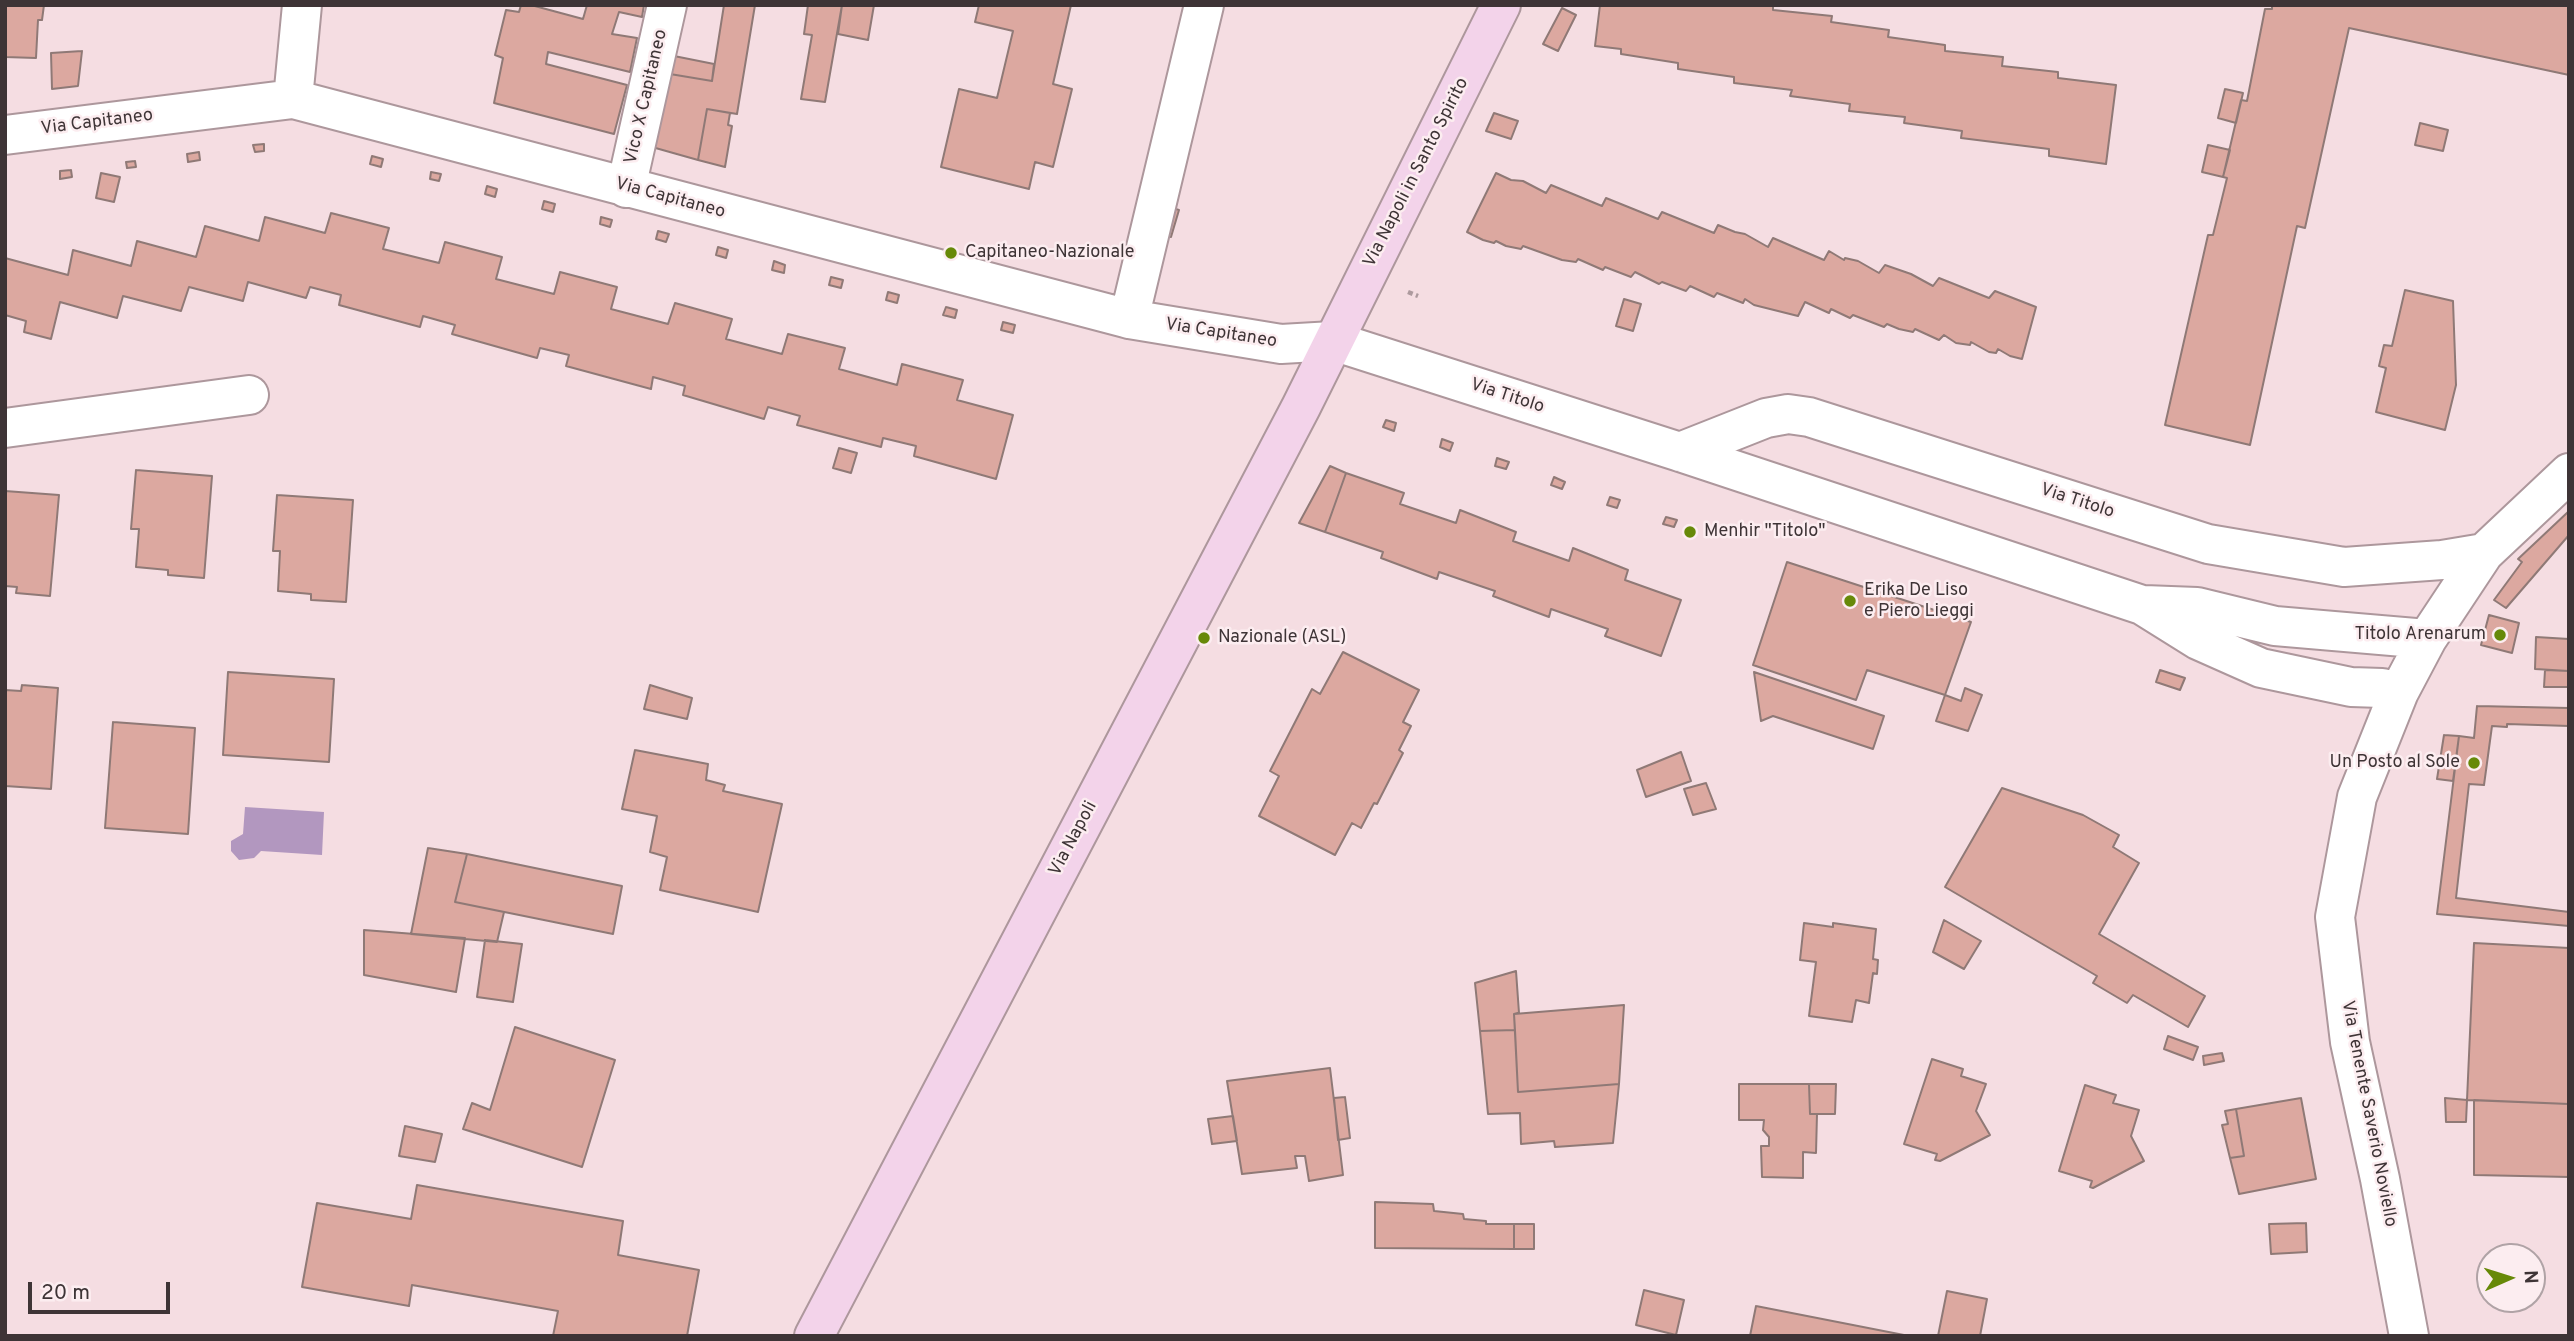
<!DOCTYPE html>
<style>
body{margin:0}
#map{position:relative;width:2574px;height:1341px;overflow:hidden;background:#f5dde2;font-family:Overpass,sans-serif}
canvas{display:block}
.frame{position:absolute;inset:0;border:7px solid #3e3436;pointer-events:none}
.north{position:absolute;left:2476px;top:1243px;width:70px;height:70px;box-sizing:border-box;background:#fcedf0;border:2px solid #b0a3a6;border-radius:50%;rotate:87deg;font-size:19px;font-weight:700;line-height:28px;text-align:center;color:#3e3436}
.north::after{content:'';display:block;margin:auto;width:24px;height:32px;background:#678908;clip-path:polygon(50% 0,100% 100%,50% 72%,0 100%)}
.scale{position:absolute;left:28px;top:1282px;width:142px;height:32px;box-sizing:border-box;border:4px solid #3e3436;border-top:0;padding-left:9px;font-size:21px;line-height:24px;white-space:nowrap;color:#3e3436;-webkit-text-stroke:5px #fcedf0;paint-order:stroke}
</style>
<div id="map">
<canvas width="2574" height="1341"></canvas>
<div class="frame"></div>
<div class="north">N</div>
<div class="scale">20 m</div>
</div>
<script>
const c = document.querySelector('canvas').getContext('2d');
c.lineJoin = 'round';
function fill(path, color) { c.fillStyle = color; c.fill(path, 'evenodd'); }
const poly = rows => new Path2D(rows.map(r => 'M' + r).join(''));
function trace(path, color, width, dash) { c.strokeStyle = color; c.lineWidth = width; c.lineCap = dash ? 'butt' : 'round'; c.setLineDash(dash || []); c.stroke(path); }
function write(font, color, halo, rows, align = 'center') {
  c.font = font + ' Overpass,sans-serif'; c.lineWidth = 5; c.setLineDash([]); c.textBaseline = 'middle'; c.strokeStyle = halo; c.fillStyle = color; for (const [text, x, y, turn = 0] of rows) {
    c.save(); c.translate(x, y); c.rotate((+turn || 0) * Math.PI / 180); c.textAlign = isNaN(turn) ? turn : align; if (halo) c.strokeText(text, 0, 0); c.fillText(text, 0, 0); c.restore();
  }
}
const water = poly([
 [245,807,324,812,322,855,261,851,254,858,239,860,231,851,231,841,243,834]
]);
const building = poly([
 [5,5,44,5,42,20,38,20,36,58,5,57,5,5],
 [521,5,531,5,583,19,587,5,644,5,642,17,619,12,612,34,637,38,630,72,548,52,546,64,627,85,614,134,494,103,503,58,495,55,506,10,519,12,521,5],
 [724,5,755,5,737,114,707,109,698,160,652,147,670,74,712,81,724,5],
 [808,5,842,5,825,102,801,99,812,35,804,34,808,5],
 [842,5,874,5,868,40,838,34,842,5],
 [979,5,1071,5,1053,84,1072,89,1053,167,1035,162,1029,189,941,167,959,89,997,98,1013,31,975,22,979,5],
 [1600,5,1773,5,1773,10,1832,16,1831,22,1889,30,1888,37,1945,45,1945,51,2003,57,2002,66,2058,72,2058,78,2116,85,2106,164,2049,156,2049,149,1961,138,1962,131,1904,123,1905,117,1849,111,1850,104,1790,96,1792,90,1734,83,1734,77,1678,69,1678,63,1621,54,1621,49,1595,46,1600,5],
 [2272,5,2569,5,2569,75,2349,28,2305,228,2297,226,2250,445,2165,425,2208,235,2213,235,2227,178,2223,177,2241,100,2247,101,2265,9,2272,9,2272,5],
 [1562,8,1576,15,1558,51,1543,44,1562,8],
 [82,51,78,86,52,89,51,53,82,51],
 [674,56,714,64,712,81,670,74,674,56],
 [2225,89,2243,93,2236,123,2218,118,2225,89],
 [707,109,730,113,728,125,732,126,725,167,698,160,707,109],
 [1494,113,1518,121,1511,139,1486,131,1494,113],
 [2420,123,2448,130,2443,151,2415,145,2420,123],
 [264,144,264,151,255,152,253,145,264,144],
 [2208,145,2230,150,2223,177,2202,172,2208,145],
 [199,152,200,160,188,162,187,154,199,152],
 [372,156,383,159,381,167,370,164,372,156],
 [135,161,136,167,127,168,126,162,135,161],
 [71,170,72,177,60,179,60,171,71,170],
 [431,172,441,174,439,181,430,179,431,172],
 [101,173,120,177,114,202,96,198,101,173],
 [1496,173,1511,180,1523,181,1546,193,1551,185,1602,206,1606,198,1658,219,1662,212,1714,233,1718,225,1735,232,1745,234,1768,247,1773,238,1824,260,1829,251,1844,260,1845,258,1858,261,1879,273,1885,265,1911,274,1933,286,1939,278,1989,298,1995,291,2036,307,2022,359,2010,356,1998,349,1996,353,1989,352,1971,342,1970,345,1956,343,1944,335,1939,340,1915,329,1913,332,1899,329,1887,324,1884,327,1853,315,1850,318,1831,309,1829,313,1805,302,1798,316,1754,305,1745,299,1743,303,1717,293,1714,297,1690,286,1686,291,1662,282,1659,284,1635,272,1631,277,1605,267,1603,270,1578,259,1576,262,1562,260,1523,246,1521,249,1506,246,1496,241,1494,243,1483,240,1467,232,1496,173],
 [487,186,497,189,495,197,485,194,487,186],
 [544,201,555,204,553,212,542,209,544,201],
 [1169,207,1179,210,1171,237,1161,234,1169,207],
 [331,213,389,228,383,249,439,263,445,242,502,257,496,279,554,294,560,272,617,287,611,309,668,324,675,303,732,319,726,339,782,354,788,334,845,348,839,369,897,385,902,364,963,380,957,400,1013,415,996,479,914,456,916,446,883,438,881,447,797,425,800,416,768,407,764,419,683,395,685,386,653,377,651,389,566,366,569,355,540,348,537,358,452,334,455,325,423,316,420,327,339,305,341,295,310,287,306,298,248,282,243,301,189,287,181,311,123,296,117,318,60,302,51,339,24,332,26,321,5,315,5,258,68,275,73,250,131,266,137,241,196,257,205,226,259,241,265,217,325,233,331,213],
 [601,217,612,220,610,227,600,224,601,217],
 [658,231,669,234,666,242,656,239,658,231],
 [718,247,728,250,726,258,716,255,718,247],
 [774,261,785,265,784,273,772,270,774,261],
 [831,277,843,280,841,288,829,285,831,277],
 [2405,290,2453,301,2456,385,2445,430,2376,412,2386,368,2379,366,2384,345,2392,346,2405,290],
 [888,292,899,295,897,303,886,300,888,292],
 [1624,299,1641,304,1633,331,1616,326,1624,299],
 [946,307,957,310,955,318,943,315,946,307],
 [1003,322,1015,325,1013,333,1001,330,1003,322],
 [1386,420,1396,423,1394,431,1383,427,1386,420],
 [1442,439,1453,443,1450,451,1440,447,1442,439],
 [839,448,857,453,851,473,833,468,839,448],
 [1497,458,1509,462,1506,469,1495,466,1497,458],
 [1330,466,1346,473,1325,532,1299,523,1330,466],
 [136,470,212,476,204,578,168,575,168,570,136,567,139,529,131,529,136,470],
 [1346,473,1404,493,1400,504,1456,523,1460,510,1516,532,1513,541,1569,561,1573,548,1628,570,1625,580,1681,600,1661,656,1605,636,1608,629,1551,609,1549,617,1493,596,1495,591,1439,572,1437,579,1381,558,1383,552,1325,532,1346,473],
 [1554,477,1565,482,1562,489,1551,485,1554,477],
 [5,491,59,495,50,596,16,593,17,587,5,586,5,491],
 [277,495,353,500,346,602,311,600,311,594,278,591,280,551,273,551,277,495],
 [1610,497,1620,500,1617,508,1607,505,1610,497],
 [2569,511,2569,535,2506,608,2494,600,2522,562,2518,559,2569,511],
 [1666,517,1677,520,1674,527,1663,524,1666,517],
 [1787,562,1971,622,1945,695,1867,670,1856,700,1753,665,1787,562],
 [2489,615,2519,623,2512,653,2481,645,2489,615],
 [2536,637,2569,639,2569,671,2535,669,2536,637],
 [1343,652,1419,690,1403,722,1411,726,1399,750,1403,753,1377,804,1374,803,1361,828,1352,823,1335,855,1259,816,1279,776,1270,771,1312,689,1320,694,1343,652],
 [2160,670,2185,678,2180,690,2156,682,2160,670],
 [2545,670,2569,671,2569,687,2544,687,2545,670],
 [228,672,334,679,329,762,223,755,228,672],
 [1754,672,1884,716,1873,749,1773,716,1761,721,1754,672],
 [22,685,58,688,51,789,5,786,5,690,21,691,22,685],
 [650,685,692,698,687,719,644,709,650,685],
 [1965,688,1982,695,1968,731,1936,721,1945,695,1961,701,1965,688],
 [2477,706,2569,708,2569,726,2507,724,2507,727,2492,726,2484,785,2469,784,2456,898,2569,912,2569,926,2437,914,2459,736,2474,738,2477,706],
 [113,722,195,728,188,834,105,828,113,722],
 [2444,735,2459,736,2453,781,2437,779,2444,735],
 [635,750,708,764,706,780,725,785,723,791,782,804,758,912,660,890,667,857,650,852,657,816,622,809,635,750],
 [1681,752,1691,781,1646,797,1637,770,1681,752],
 [1706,783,1716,809,1693,815,1684,789,1706,783],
 [2002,788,2083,815,2119,835,2113,847,2139,863,2099,934,2205,996,2188,1027,2133,995,2127,1003,2093,983,2097,976,1945,887,2002,788],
 [428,848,467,854,455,902,504,912,497,942,411,934,428,848],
 [467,854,622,886,613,934,455,902,467,854],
 [1944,920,1981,941,1964,969,1933,952,1944,920],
 [1804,923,1833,927,1833,923,1876,929,1873,959,1878,960,1877,974,1873,973,1869,1003,1856,1000,1852,1022,1809,1016,1816,962,1800,960,1804,923],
 [364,930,465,938,456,992,364,975,364,930],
 [485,940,522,944,513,1002,477,997,485,940],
 [2474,943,2569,948,2569,1104,2467,1100,2474,943],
 [1516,971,1519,1013,1514,1014,1515,1030,1480,1031,1475,983,1516,971],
 [1624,1005,1619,1084,1518,1092,1514,1014,1624,1005],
 [515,1027,615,1060,582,1167,463,1129,472,1103,490,1110,515,1027],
 [1515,1030,1518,1092,1619,1084,1613,1143,1555,1147,1554,1141,1521,1144,1520,1113,1488,1114,1480,1031,1515,1030],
 [2168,1036,2198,1047,2193,1060,2164,1049,2168,1036],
 [2222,1053,2224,1061,2204,1065,2203,1056,2222,1053],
 [1932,1059,1963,1069,1961,1076,1986,1084,1976,1111,1990,1135,1940,1161,1935,1160,1937,1154,1904,1144,1932,1059],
 [1330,1068,1343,1175,1309,1181,1305,1156,1295,1156,1297,1168,1242,1174,1227,1081,1330,1068],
 [1739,1084,1809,1084,1810,1114,1817,1114,1816,1153,1803,1152,1803,1178,1762,1177,1761,1146,1769,1146,1769,1137,1763,1130,1764,1120,1739,1120,1739,1084],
 [1809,1084,1836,1084,1835,1114,1810,1114,1809,1084],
 [2085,1085,2116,1095,2113,1103,2139,1110,2131,1136,2144,1161,2093,1188,2090,1187,2092,1181,2059,1171,2085,1085],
 [1345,1097,1350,1138,1338,1140,1334,1098,1345,1097],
 [2301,1098,2316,1179,2239,1194,2230,1158,2244,1156,2236,1109,2301,1098],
 [2445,1098,2467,1100,2466,1122,2446,1122,2445,1098],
 [2474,1100,2569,1104,2569,1177,2474,1175,2474,1100],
 [2236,1109,2244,1156,2230,1158,2222,1125,2228,1124,2225,1111,2236,1109],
 [1233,1116,1237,1141,1212,1144,1208,1119,1233,1116],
 [405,1126,442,1134,435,1162,399,1156,405,1126],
 [417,1185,623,1221,618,1255,699,1270,687,1336,553,1336,558,1311,412,1285,409,1306,302,1287,317,1203,411,1219,417,1185],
 [1375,1202,1433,1204,1434,1211,1463,1214,1464,1219,1486,1221,1486,1224,1514,1224,1514,1249,1375,1248,1375,1202],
 [2306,1223,2307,1252,2271,1254,2269,1224,2306,1223],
 [1514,1224,1534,1224,1534,1249,1514,1249,1514,1224],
 [1644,1290,1684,1300,1676,1335,1636,1325,1644,1290],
 [1947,1291,1987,1299,1980,1336,1938,1336,1947,1291],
 [1756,1306,1909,1336,1750,1336,1756,1306]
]);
const path = poly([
 [1408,292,1418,296]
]);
const street = poly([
 [293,99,302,5],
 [5,135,293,99,1129,319,1281,344,1333,341,1680,452,2142,605,2198,640,2261,668,2351,687,2382,688,2399,692],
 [626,188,667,5],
 [1129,319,1204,5],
 [5,428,249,395],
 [1680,452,1766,418,1788,414,1809,417,2208,544,2344,567,2442,560,2484,553],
 [2144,605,2197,607,2275,626,2427,639],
 [2409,1336,2380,1179,2350,1042,2335,917,2357,797,2399,692,2427,639,2484,553,2569,473]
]);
const secondary = poly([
 [814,1336,1301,407,1501,5]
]);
const markers = [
 [951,253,7,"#678908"],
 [1690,532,7,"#678908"],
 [1850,601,7,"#678908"],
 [2500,635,7,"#678908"],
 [1204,638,7,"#678908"],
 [2474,763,7,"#678908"]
];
const streetNames = [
 ["Vico X Capitaneo",647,97,-77],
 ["Via Capitaneo",97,123,-7],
 ["Via Napoli in Santo Spirito",1417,173,-63],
 ["Via Capitaneo",670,199,15],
 ["Via Capitaneo",1221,334,9],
 ["Via Titolo",1507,397,18],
 ["Via Titolo",2077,502,18],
 ["Via Napoli",1074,839,-62],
 ["Via Tenente Saverio Noviello",2368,1114,79]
];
const poiNames = [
 ["Capitaneo-Nazionale",965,253],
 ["Menhir \"Titolo\"",1704,532],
 ["Erika De Liso",1864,591],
 ["e Piero Lieggi",1864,612],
 ["Titolo Arenarum",2486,635,"right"],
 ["Nazionale (ASL)",1218,638],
 ["Un Posto al Sole",2460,763,"right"]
];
fill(water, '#b297bf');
fill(building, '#dca8a0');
trace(building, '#8f7976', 2);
trace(street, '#ad979c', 42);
trace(secondary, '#ad979c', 42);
trace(path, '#ad9a9e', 4.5, [5, 3.5]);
trace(street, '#fff', 38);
trace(secondary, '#f3d3ea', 38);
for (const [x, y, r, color] of markers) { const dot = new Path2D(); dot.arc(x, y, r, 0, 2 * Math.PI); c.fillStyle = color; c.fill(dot); trace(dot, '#fcedf0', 2.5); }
write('18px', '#3e3436', '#fcedf0', streetNames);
write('18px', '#3e3436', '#fcedf0', poiNames, 'left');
</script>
